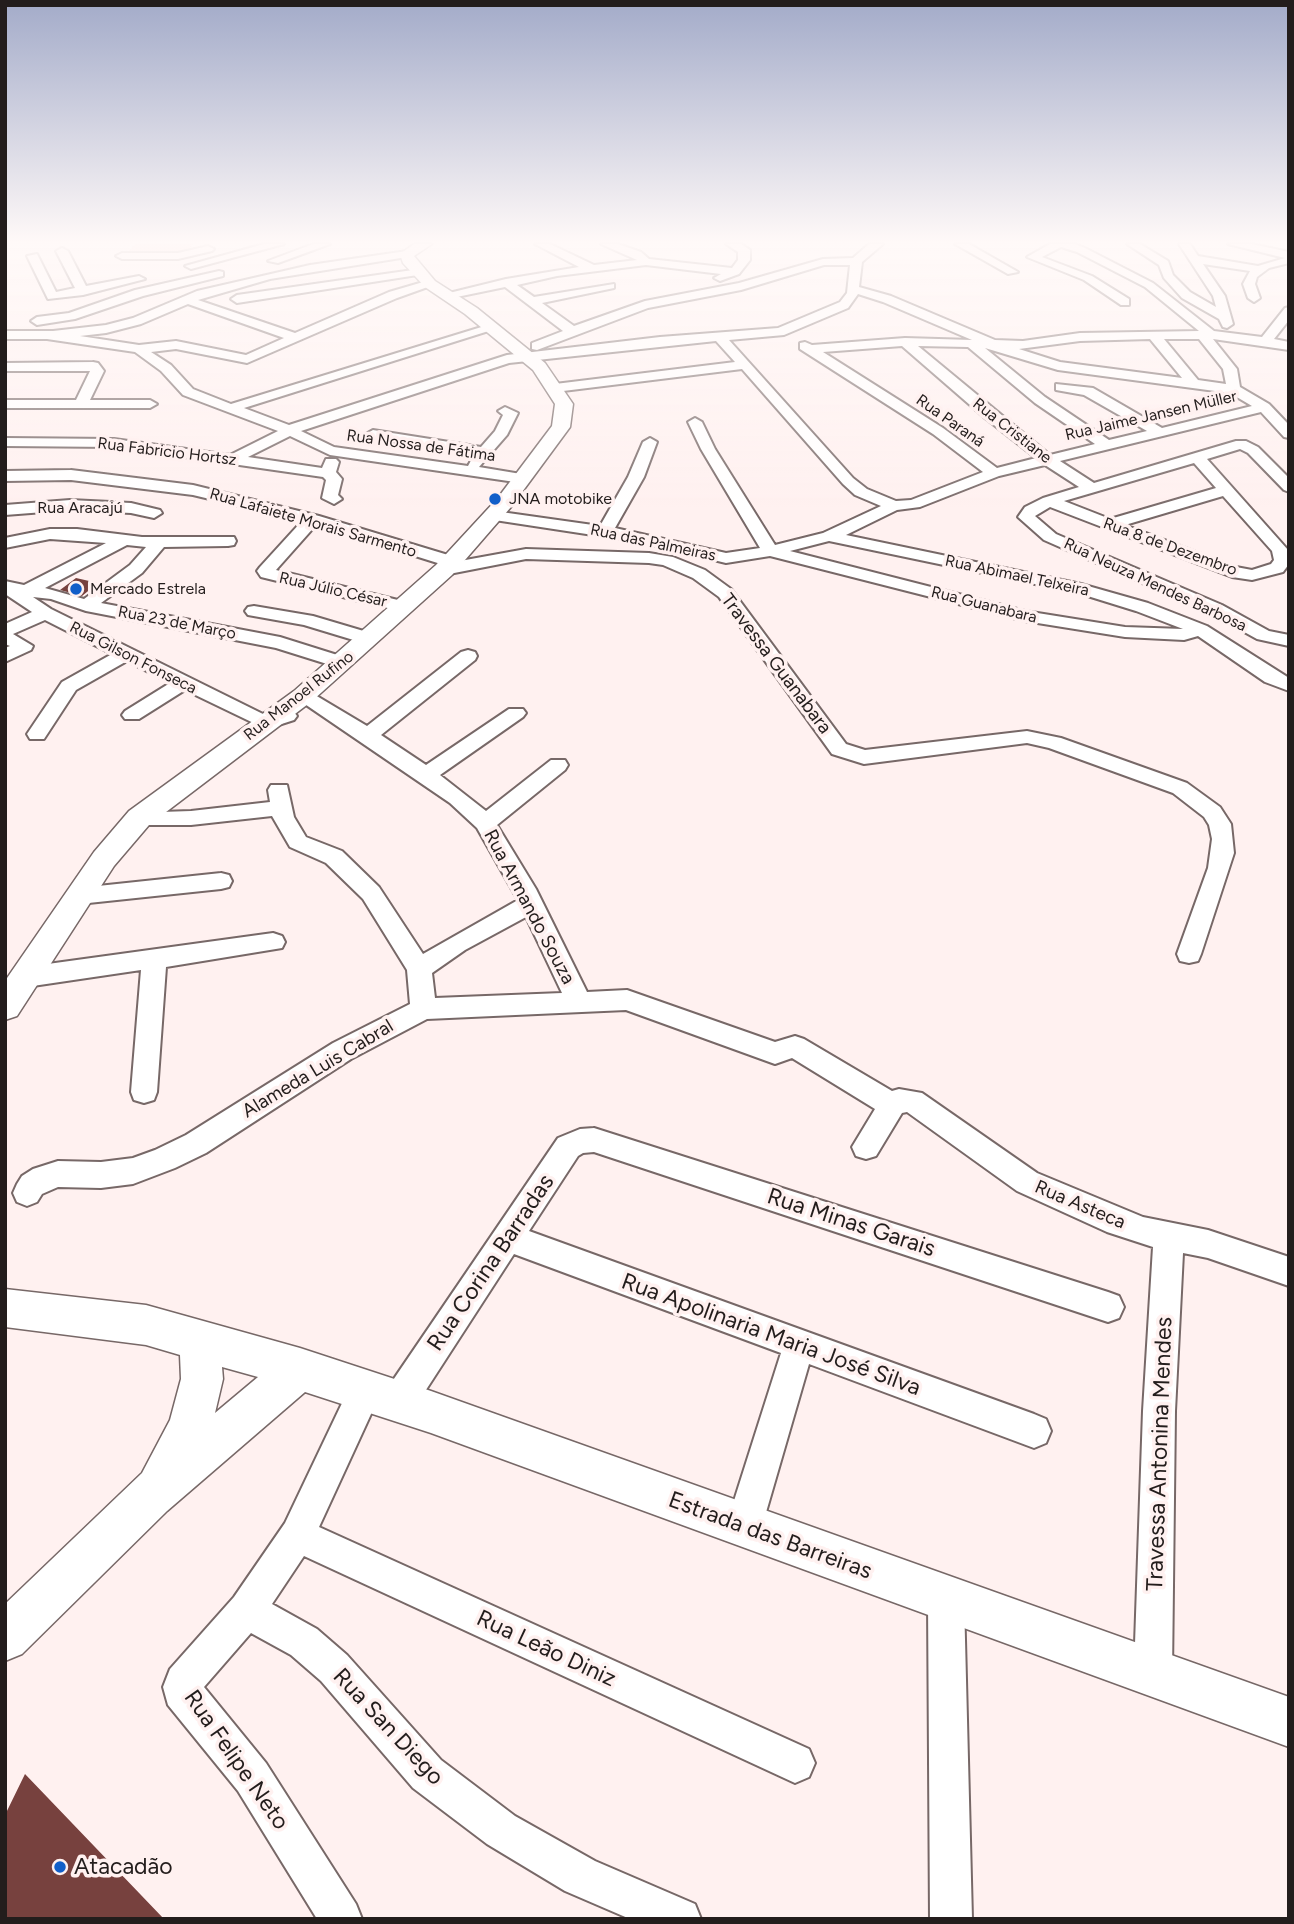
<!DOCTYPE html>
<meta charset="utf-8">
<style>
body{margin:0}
#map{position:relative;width:1294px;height:1924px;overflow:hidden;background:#fff1f0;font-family:Figtree,sans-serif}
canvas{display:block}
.frame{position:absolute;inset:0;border:7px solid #231d1c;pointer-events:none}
</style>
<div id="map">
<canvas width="1294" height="1924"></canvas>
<div class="frame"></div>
</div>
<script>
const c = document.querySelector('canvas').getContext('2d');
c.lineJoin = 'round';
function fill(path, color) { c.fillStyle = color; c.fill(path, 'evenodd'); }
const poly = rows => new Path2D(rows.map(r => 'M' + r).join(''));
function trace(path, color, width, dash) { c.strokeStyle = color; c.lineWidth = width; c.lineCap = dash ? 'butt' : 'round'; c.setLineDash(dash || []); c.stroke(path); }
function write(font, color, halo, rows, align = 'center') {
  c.font = font + ' Figtree,sans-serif'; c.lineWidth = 7; c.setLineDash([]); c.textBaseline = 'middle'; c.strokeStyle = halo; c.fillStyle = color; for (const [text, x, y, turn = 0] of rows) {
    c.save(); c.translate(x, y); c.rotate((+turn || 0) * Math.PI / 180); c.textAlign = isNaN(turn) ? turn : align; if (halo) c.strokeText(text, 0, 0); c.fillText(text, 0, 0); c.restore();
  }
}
const green = poly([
 [135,244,193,244,185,254,127,253]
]);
const building = poly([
 [76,578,98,583,82,596,60,590],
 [25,1774,164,1919,5,1919,5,1815]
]);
const minor = poly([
 [264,244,284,244,191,269,185,266,264,244],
 [313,244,330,244,278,263,268,261,313,244],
 [535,244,550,244,594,265,637,260,601,244,618,244,641,252,649,259,732,268,738,260,738,252,726,244,741,244,750,250,750,260,739,274,720,281,714,278,721,274,646,265,557,276,517,285,534,297,614,284,614,288,542,303,574,326,645,301,739,283,823,259,853,258,869,244,883,244,862,262,859,287,891,296,995,340,1023,341,1080,333,1199,331,1145,287,1077,252,1061,247,1042,257,1092,276,1129,299,1129,305,1121,305,1084,280,1027,257,1050,244,1075,244,1085,248,1153,283,1214,331,1262,337,1285,308,1289,307,1289,320,1274,339,1289,342,1289,350,1213,339,1237,369,1240,387,1269,404,1289,425,1289,438,1284,437,1261,412,1060,461,1094,483,1236,441,1246,441,1258,447,1289,478,1289,492,1284,490,1248,453,1240,449,1207,459,1288,550,1289,564,1283,572,1252,580,1232,577,1050,507,1035,516,1056,534,1222,605,1269,631,1289,635,1289,646,1257,639,1210,613,1044,540,1018,517,1025,507,1043,498,1079,487,1045,465,999,476,920,507,897,510,846,535,1081,584,1148,603,1207,626,1289,678,1289,691,1265,682,1198,636,1184,640,1125,637,1025,621,770,556,726,563,639,542,488,519,486,516,494,511,600,526,628,477,643,442,650,438,657,442,644,477,615,528,726,553,760,548,701,449,688,422,695,418,702,422,715,449,775,545,823,533,881,506,855,495,843,484,742,369,555,392,548,388,555,384,735,362,716,341,509,363,301,431,334,447,468,466,474,455,373,438,366,434,373,430,481,447,495,431,503,415,498,411,505,407,518,413,507,435,479,467,527,475,530,478,527,481,522,483,330,455,290,436,248,457,322,468,326,459,336,459,339,462,336,472,342,479,338,495,342,499,334,504,322,498,326,480,323,477,114,447,5,446,5,438,114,439,230,455,278,431,183,395,161,371,135,352,47,339,5,339,5,331,53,331,106,325,133,318,197,291,310,265,407,251,413,254,407,257,270,279,198,300,295,333,389,292,430,280,436,284,397,298,247,363,176,349,151,352,171,365,193,389,231,404,488,325,496,325,498,328,244,408,289,425,507,355,660,337,778,328,840,302,847,293,850,265,824,265,741,290,648,308,537,350,532,349,532,343,563,331,505,287,447,299,441,295,506,279,579,267,535,244],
 [858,294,883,302,972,340,905,338,812,345,805,342,800,343,800,349,933,434,983,472,911,500,896,501,867,489,853,478,729,340,784,335,848,308,858,294],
 [188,304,284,338,246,355,176,341,139,345,80,336,106,333,141,324,188,304],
 [1150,339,1182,378,1060,362,1019,349,1080,341,1150,339],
 [1164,339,1199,339,1223,369,1226,384,1198,380,1164,339],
 [902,346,985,418,1036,458,997,468,943,428,823,352,902,346],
 [918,346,968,347,1035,403,1095,444,1050,455,918,346],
 [985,348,1058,370,1230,393,1252,406,1162,428,1093,388,1056,384,1056,390,1084,395,1147,431,1109,440,1045,397,985,348],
 [1194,463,1216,488,1110,519,1064,501,1194,463],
 [1223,496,1272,551,1274,560,1271,564,1252,570,1236,567,1125,525,1223,496],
 [829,541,1078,593,1136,611,1183,629,1125,627,1025,611,790,551,829,541],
 [955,244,969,244,1018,272,1008,274,955,244],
 [1127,244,1140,244,1168,261,1173,275,1190,292,1216,307,1213,296,1179,244,1190,244,1198,256,1258,266,1285,258,1228,244,1252,244,1289,252,1289,263,1269,268,1257,277,1255,284,1260,298,1254,302,1248,298,1243,284,1250,271,1203,264,1225,296,1233,324,1227,328,1223,327,1219,319,1182,298,1164,278,1159,265,1127,244],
 [208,246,214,249,212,251,178,259,122,259,116,256,122,253,178,253,208,246],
 [62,248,68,251,86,286,139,276,145,279,83,295,48,299,27,256,37,254,56,292,75,288,56,251,62,248],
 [420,269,424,270,424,274,237,303,231,299,237,295,420,269],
 [219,271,223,272,223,276,143,296,75,319,37,325,31,321,37,317,69,313,135,290,219,271],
 [93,362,98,363,104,371,90,400,150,400,157,404,150,408,5,408,5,400,76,400,90,371,5,371,5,363,93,362],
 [71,470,193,485,319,516,458,558,460,561,526,549,649,553,673,557,705,570,731,589,846,744,865,750,1027,731,1061,738,1187,783,1220,807,1231,824,1234,853,1201,954,1198,961,1189,963,1180,961,1177,954,1208,868,1212,839,1209,825,1204,817,1173,793,1049,748,1027,743,864,764,832,754,719,597,693,578,663,565,649,563,526,559,444,575,435,570,444,565,316,525,276,570,410,603,413,607,410,611,404,612,261,577,257,571,260,567,302,521,193,495,71,480,5,481,5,471,71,470],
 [70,500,131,503,160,510,162,513,154,518,131,513,70,510,5,515,5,505,70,500],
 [50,529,77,529,142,537,234,537,236,541,234,545,228,546,164,547,142,573,101,603,280,637,350,659,352,663,343,669,276,648,86,611,51,599,33,597,51,609,267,716,287,710,294,712,297,716,294,720,266,729,185,690,139,719,125,719,122,715,125,711,170,683,127,661,76,690,44,739,30,739,27,734,62,682,112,654,45,620,13,634,33,646,31,650,5,662,5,648,10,646,5,644,5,624,32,612,5,594,5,581,24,585,106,543,50,539,5,548,5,538,50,529],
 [127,545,146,547,130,565,84,599,45,588,127,545],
 [254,606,313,616,377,635,379,639,370,645,304,625,248,615,245,611,248,607,254,606],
 [468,650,475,652,477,656,475,660,381,735,426,765,509,709,523,709,526,713,523,717,440,775,486,811,551,760,565,760,568,765,565,770,497,825,536,889,587,992,627,990,775,1042,795,1036,804,1039,892,1091,899,1089,922,1093,1037,1173,1143,1217,1208,1230,1289,1257,1289,1286,1208,1258,1183,1253,1175,1411,1172,1673,1166,1686,1153,1692,1140,1686,1134,1673,1143,1411,1153,1247,1107,1232,1017,1191,907,1112,902,1113,876,1156,866,1159,856,1156,852,1147,875,1109,792,1058,775,1064,626,1010,427,1019,351,1059,206,1153,175,1168,133,1184,101,1188,58,1187,42,1194,37,1202,27,1206,17,1202,13,1193,17,1184,22,1176,33,1169,58,1161,101,1162,133,1158,155,1150,186,1135,333,1043,410,1004,407,970,363,899,326,863,290,847,272,816,191,825,139,825,131,823,128,818,131,813,191,811,270,802,268,790,271,785,287,785,294,817,306,837,342,851,379,887,423,954,518,900,477,828,450,803,293,696,303,690,310,692,367,726,461,652,468,650],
 [526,917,562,993,435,998,432,973,465,950,526,917],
 [221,873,229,875,232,881,229,887,221,889,79,904,71,902,67,896,71,890,79,888,221,873],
 [273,933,282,936,285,942,282,948,166,967,157,1092,154,1100,144,1103,134,1100,131,1092,141,970,26,987,17,984,14,977,17,970,26,967,273,933],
 [594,1128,1108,1292,1119,1296,1124,1307,1119,1318,1108,1322,594,1152,583,1153,578,1156,529,1231,1034,1414,1046,1419,1051,1431,1046,1443,1034,1448,809,1364,762,1526,756,1538,744,1544,732,1538,726,1526,781,1353,514,1254,411,1413,399,1417,387,1413,383,1401,387,1389,558,1138,580,1129,594,1128],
 [366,1374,378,1378,382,1390,319,1527,809,1749,815,1763,809,1777,795,1783,304,1556,272,1604,317,1629,347,1655,441,1760,515,1816,595,1861,695,1904,701,1919,630,1919,565,1891,487,1844,413,1788,321,1681,291,1655,251,1633,204,1687,266,1763,356,1904,362,1919,317,1919,238,1791,168,1705,163,1687,170,1669,234,1597,285,1523,354,1378,366,1374],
 [946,1582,959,1587,964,1600,972,1919,930,1919,928,1600,933,1587,946,1582]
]);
const major = poly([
 [414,244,432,244,414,256,435,281,477,308,545,363,573,404,570,427,511,507,452,575,312,701,149,825,114,866,17,1016,5,1020,5,981,94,852,129,811,294,691,436,565,497,499,552,426,555,404,533,370,465,314,425,287,403,263,400,254,414,244],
 [5,1289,146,1305,300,1348,431,1391,1289,1697,1289,1747,431,1433,305,1392,167,1511,22,1654,5,1661,5,1604,142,1473,170,1420,181,1379,180,1355,146,1345,5,1327,5,1289],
 [222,1367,258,1377,215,1413,223,1379,222,1367]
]);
const markers = [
 [495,499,7,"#125fc9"],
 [76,589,7,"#125fc9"],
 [60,1867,7,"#125fc9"]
];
const farStreetnames = [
 ["Rua Jaime Jansen Müller",1151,416,-13],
 ["Rua Paraná",950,421,35],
 ["Rua Cristiane",1012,431,38],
 ["Rua Nossa de Fátima",421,446,8],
 ["Rua Fabricio Hortsz",167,452,7],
 ["Rua Aracajú",80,508],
 ["Rua Lafaiete Morais Sarmento",313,523,16],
 ["Rua das Palmeiras",653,543,12],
 ["Rua 8 de Dezembro",1170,547,20],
 ["Rua Abimael Telxeira",1017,576,12],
 ["Rua Neuza Mendes Barbosa",1155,585,25],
 ["Rua Júlio César",333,590,13],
 ["Rua Guanabara",984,605,14],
 ["Rua 23 de Março",177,623,11],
 ["Rua Gilson Fonseca",133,658,27],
 ["Rua Manoel Rufino",299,696,-38]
];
const farPoinames = [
 ["JNA motobike",509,499],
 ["Mercado Estrela",90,589]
];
const streetNames = [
 ["Travessa Guanabara",776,664,53],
 ["Rua Armando Souza",529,907,62],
 ["Alameda Luis Cabral",318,1069,-31],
 ["Rua Asteca",1080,1205,23]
];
const nearStreetnames = [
 ["Rua Minas Garais",851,1223,18],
 ["Rua Corina Barradas",491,1263,-56],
 ["Rua Apolinaria Maria José Silva",771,1335,20],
 ["Travessa Antonina Mendes",1160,1454,-88],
 ["Estrada das Barreiras",770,1536,20],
 ["Rua Leão Diniz",546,1649,25],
 ["Rua San Diego",388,1727,47],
 ["Rua Felipe Neto",236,1760,55]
];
const nearPoinames = [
 ["Atacadão",74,1867]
];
fill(green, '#f7ceca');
fill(building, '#77413e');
trace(minor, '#776867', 4);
trace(major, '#776867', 3);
fill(minor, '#fff');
fill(major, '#fff');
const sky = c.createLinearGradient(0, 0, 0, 514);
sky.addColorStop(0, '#a3abc9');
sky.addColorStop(0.47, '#fff9f8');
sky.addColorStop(1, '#fff9f800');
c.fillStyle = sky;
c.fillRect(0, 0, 1294, 514);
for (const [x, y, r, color] of markers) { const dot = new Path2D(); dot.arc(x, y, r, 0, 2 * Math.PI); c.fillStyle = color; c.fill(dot); trace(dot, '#fff1f0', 2.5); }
write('16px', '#231d1c', '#fff1f0', farStreetnames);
write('16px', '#231d1c', '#fff1f0', farPoinames, 'left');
write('19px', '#231d1c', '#fff1f0', streetNames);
write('23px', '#231d1c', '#fff1f0', nearStreetnames);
write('23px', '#231d1c', '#fff1f0', nearPoinames, 'left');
</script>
